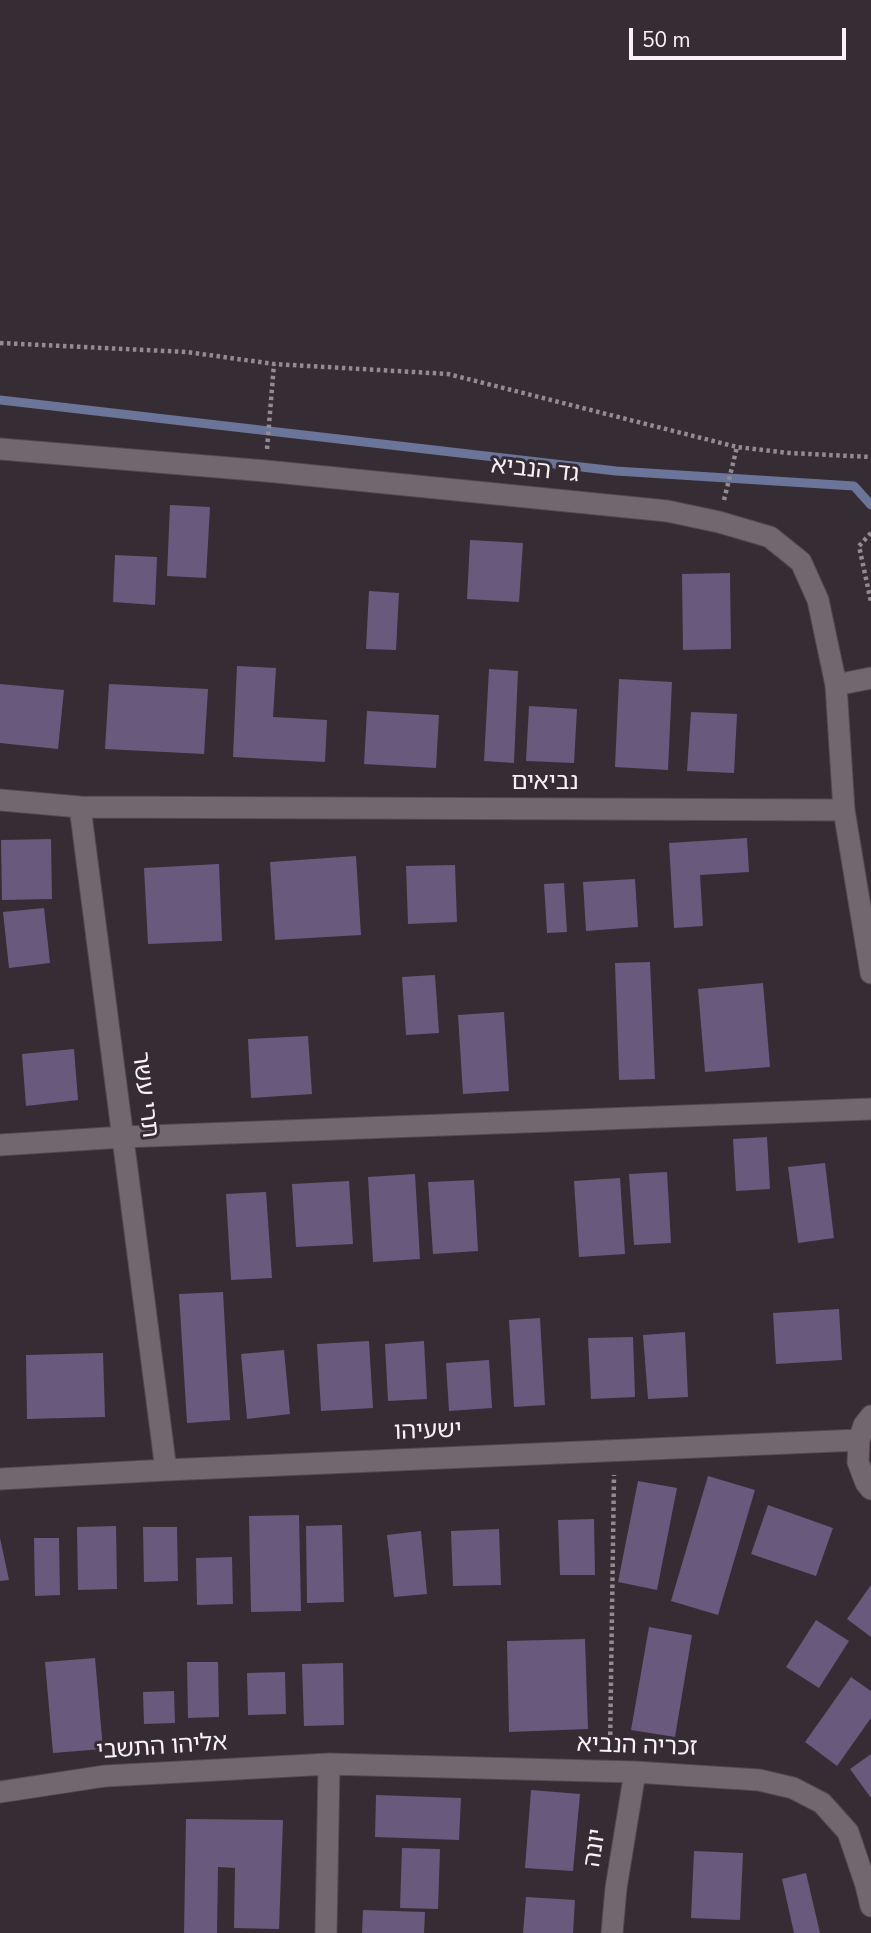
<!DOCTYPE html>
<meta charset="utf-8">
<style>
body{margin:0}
#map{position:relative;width:871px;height:1933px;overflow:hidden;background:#362d34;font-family:"Nunito Sans",sans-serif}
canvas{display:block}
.scale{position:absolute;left:629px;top:28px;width:217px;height:32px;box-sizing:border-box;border:4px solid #f8f2f6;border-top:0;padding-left:9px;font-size:21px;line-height:24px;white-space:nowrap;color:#f8f2f6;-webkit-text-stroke:5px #362d34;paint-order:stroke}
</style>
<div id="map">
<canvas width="871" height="1933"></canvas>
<div class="scale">50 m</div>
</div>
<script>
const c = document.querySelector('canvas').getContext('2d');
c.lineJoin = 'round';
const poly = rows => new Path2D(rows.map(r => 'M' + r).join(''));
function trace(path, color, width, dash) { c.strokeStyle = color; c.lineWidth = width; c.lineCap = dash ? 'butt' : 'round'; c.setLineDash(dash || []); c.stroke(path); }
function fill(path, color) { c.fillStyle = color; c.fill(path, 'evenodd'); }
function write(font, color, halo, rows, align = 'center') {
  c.font = font + ' "Nunito Sans","Noto Sans Hebrew",sans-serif'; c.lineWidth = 6; c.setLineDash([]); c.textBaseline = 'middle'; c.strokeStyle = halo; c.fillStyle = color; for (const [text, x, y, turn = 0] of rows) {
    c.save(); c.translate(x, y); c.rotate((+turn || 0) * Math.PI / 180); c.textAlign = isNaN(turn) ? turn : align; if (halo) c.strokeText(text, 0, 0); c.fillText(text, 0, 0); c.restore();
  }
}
const stream = poly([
 [0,400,616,471,854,486,871,505]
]);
const building = poly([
 [170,505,210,507,206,578,167,576],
 [470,540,523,543,519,602,467,599],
 [115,555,157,557,155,605,113,602],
 [730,573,731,649,683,650,682,574],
 [369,591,399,593,396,650,366,649],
 [237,666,276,668,273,717,327,720,325,762,233,757],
 [489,669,518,671,514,763,484,761],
 [619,679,672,682,668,770,615,767],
 [0,684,64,690,58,749,0,743],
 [109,684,208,689,204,754,105,749],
 [529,706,577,709,574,763,526,761],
 [367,711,439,715,436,768,364,764],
 [691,712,737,714,734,773,687,771],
 [747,838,749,872,700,875,703,926,674,928,669,843],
 [51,839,52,899,2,900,1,840],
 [356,856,361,935,275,940,270,862],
 [219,864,222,941,148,944,144,868],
 [455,865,457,922,408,924,406,866],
 [635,879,638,927,586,931,583,882],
 [564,883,567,932,547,933,544,884],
 [44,908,50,963,9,968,3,912],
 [650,962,655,1079,619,1080,615,963],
 [435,975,439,1033,406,1035,402,977],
 [763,983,770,1067,705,1072,698,989],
 [504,1012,509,1091,463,1094,458,1015],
 [308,1036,312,1094,251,1098,248,1039],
 [74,1049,78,1100,26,1106,22,1054],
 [767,1137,770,1189,736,1191,733,1139],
 [825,1163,834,1238,798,1243,788,1167],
 [667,1172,671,1243,634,1245,629,1174],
 [415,1174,420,1259,373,1262,368,1177],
 [620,1178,625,1254,579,1257,574,1181],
 [474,1180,478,1251,433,1254,428,1182],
 [349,1181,353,1244,296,1247,292,1184],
 [266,1192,272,1278,231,1280,226,1194],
 [223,1292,230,1420,187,1423,179,1294],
 [839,1309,842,1360,776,1364,773,1313],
 [540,1318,545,1405,514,1407,509,1320],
 [685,1332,688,1397,648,1399,643,1335],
 [633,1337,635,1397,591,1399,588,1338],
 [369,1341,373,1408,321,1411,317,1344],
 [424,1341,427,1399,388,1401,385,1344],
 [284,1350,290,1414,247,1419,241,1354],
 [103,1353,105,1417,27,1419,26,1355],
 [489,1360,492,1408,449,1411,446,1363],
 [708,1476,755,1490,718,1615,671,1601],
 [638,1481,677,1488,657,1590,618,1582],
 [768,1505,833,1528,816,1576,751,1554],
 [299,1515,301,1611,251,1612,249,1516],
 [594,1519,595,1575,560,1575,558,1520],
 [342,1525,344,1602,307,1603,306,1526],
 [116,1526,117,1589,78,1590,77,1527],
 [143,1527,177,1527,178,1581,144,1582],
 [499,1529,501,1585,453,1586,451,1531],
 [421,1531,427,1594,394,1597,387,1535],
 [0,1538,9,1580,0,1581],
 [34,1538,59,1538,60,1595,35,1596],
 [232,1557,233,1604,197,1605,196,1558],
 [871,1585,871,1637,847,1619],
 [816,1620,849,1641,819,1688,786,1667],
 [649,1627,692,1635,675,1737,631,1730],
 [585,1639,588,1729,509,1732,507,1641],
 [95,1658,103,1749,53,1753,45,1662],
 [187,1662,218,1662,219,1717,188,1718],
 [343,1663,344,1725,304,1726,302,1664],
 [285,1672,286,1714,248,1715,247,1673],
 [851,1677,871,1691,871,1718,837,1766,805,1742],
 [174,1691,175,1723,144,1724,143,1692],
 [871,1754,871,1798,850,1769],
 [531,1790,580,1794,573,1871,525,1868],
 [376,1795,461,1798,459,1840,375,1837],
 [186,1819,283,1820,279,1929,234,1928,235,1868,218,1867,217,1933,184,1933],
 [402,1848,440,1849,438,1909,400,1908],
 [694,1851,743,1853,740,1920,691,1918],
 [806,1873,820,1933,794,1933,782,1879],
 [526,1897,575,1900,573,1933,523,1933],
 [363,1910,425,1912,424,1933,362,1933]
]);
const path = poly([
 [0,343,187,352,274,364,448,374,737,447,789,453,871,457],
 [267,449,274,364],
 [724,500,737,447],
 [871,533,859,546,871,602],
 [610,1749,614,1475]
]);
const minor = poly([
 [0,449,266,471,667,511,719,522,770,537,801,562,818,600,836,685,844,810,871,973],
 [836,685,871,678],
 [0,800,80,807,844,810],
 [80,807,166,1470],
 [0,1145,123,1137,871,1109],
 [871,1416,864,1425,859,1440,858,1462,866,1483,871,1489],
 [0,1479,166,1470,859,1440],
 [0,1792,105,1776,329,1764,635,1772,759,1780,793,1788,822,1803,848,1832,866,1885,871,1906],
 [326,1933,329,1764],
 [612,1933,616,1888,635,1772]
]);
const streetNames = [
 ["גד הנביא",535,471,6],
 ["נביאים",545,783],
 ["תרי עשר",144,1095,83],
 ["ישעיהו",428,1432,-2],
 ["זכריה הנביא",637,1747,2],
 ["אליהו התשבי",162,1748,-4],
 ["יונה",596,1848,-81]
];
trace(stream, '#6b7599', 9);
fill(building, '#68597d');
trace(minor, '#524a50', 23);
trace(path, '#938b91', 4.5, [3.5, 3.5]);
trace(minor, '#72676f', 21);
write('24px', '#f8f2f6', '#362d34', streetNames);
</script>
